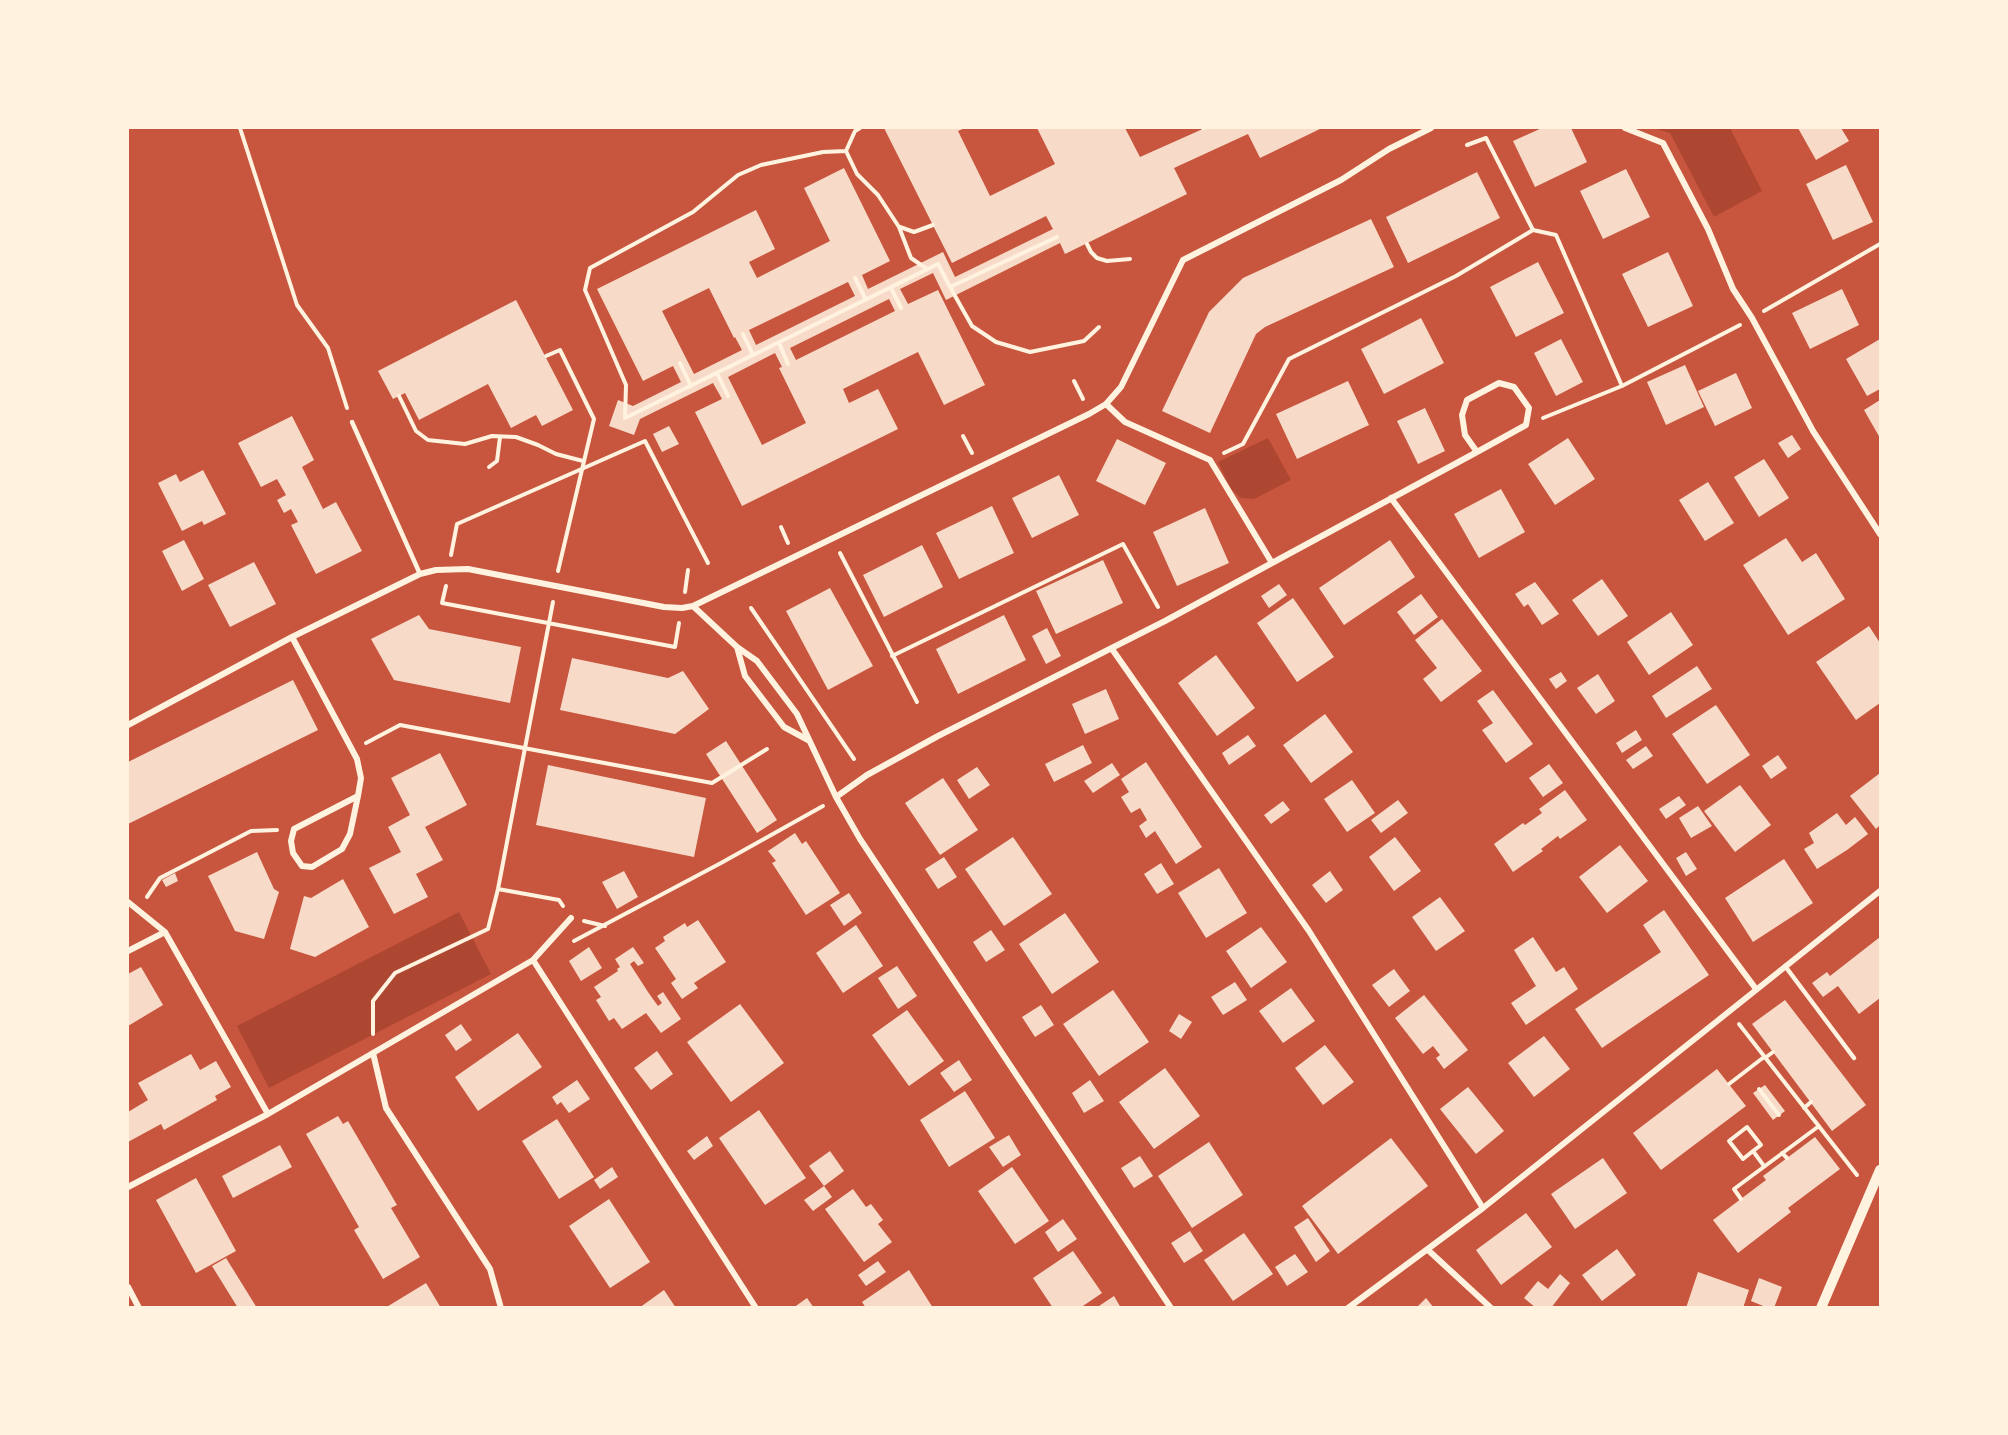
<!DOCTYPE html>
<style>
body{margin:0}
#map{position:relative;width:2008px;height:1435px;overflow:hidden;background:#c8553d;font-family:"IBM Plex Sans",sans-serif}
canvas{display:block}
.frame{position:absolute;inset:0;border:129px solid #fff3e0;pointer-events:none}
</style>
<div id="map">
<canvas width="2008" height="1435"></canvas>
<div class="frame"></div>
</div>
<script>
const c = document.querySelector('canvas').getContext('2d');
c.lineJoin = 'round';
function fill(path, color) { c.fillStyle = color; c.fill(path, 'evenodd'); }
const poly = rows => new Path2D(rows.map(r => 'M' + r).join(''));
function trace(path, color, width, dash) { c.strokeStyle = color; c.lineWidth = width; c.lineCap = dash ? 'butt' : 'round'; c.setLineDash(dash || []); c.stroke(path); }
const green = poly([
 [1653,128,1730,128,1762,191,1714,217,1670,133],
 [1268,438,1291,480,1254,499,1241,498,1231,489,1218,462],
 [459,912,491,974,269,1088,237,1026]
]);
const building = poly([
 [884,128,965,128,958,131,990,196,1055,164,1037,128,1125,128,1140,157,1205,128,1322,128,1260,158,1248,134,1174,168,1187,194,1065,254,1060,243,946,300,933,273,900,289,908,304,938,290,985,385,944,405,918,352,843,389,849,403,878,389,898,429,742,506,695,412,722,399,713,383,640,419,634,435,609,426,618,400,633,406,681,382,673,366,643,381,597,289,756,210,775,249,749,262,757,278,830,241,804,188,844,168,890,261,862,275,868,289,943,252,955,277,1053,229,1046,216,952,263],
 [848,282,855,296,756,345,749,330],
 [709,288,734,338,735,337,742,350,694,374,662,311],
 [889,299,895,311,796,360,790,348],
 [775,353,782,367,779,368,806,423,762,445,728,377],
 [1542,128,1571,128,1587,162,1535,187,1513,141],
 [1798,128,1841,128,1849,141,1816,160],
 [1846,165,1873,222,1833,240,1806,184],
 [1626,169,1650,217,1603,239,1580,191],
 [1477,172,1500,218,1408,263,1386,217],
 [1371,219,1394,267,1265,327,1256,334,1210,433,1162,411,1209,312,1243,278],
 [1668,252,1693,306,1648,327,1622,274],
 [1538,262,1564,313,1516,337,1490,287],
 [1842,289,1859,325,1810,349,1792,313],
 [516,300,573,410,542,426,536,415,511,428,488,384,419,420,405,393,393,399,378,371],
 [1421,318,1444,363,1384,394,1361,349],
 [1561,339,1583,382,1556,396,1534,353],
 [1880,339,1880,389,1867,396,1846,359],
 [1685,365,1704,407,1666,425,1647,382],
 [1736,373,1752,408,1715,426,1698,391],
 [1348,381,1369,425,1297,459,1276,414],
 [1880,400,1880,438,1864,410],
 [1425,408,1445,451,1418,464,1397,421],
 [292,416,314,460,302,467,323,509,336,502,362,551,316,574,291,525,298,522,291,509,284,513,277,500,286,495,277,479,261,487,238,443],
 [669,426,679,444,662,452,653,434],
 [1792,435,1801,449,1788,458,1778,443],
 [1568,438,1595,479,1555,505,1528,464],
 [1117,439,1166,463,1145,505,1096,481],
 [1764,459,1789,498,1759,517,1734,477],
 [203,470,226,514,204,525,202,521,182,531,158,483,176,474,180,482],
 [1059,475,1079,515,1032,538,1012,498],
 [1708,482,1734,523,1705,541,1679,500],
 [1501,489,1525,532,1479,558,1454,514],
 [992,506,1014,553,959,579,936,533],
 [1205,508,1229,563,1177,586,1153,532],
 [1786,538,1802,562,1816,553,1845,599,1788,635,1743,565],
 [184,540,204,579,182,591,162,551],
 [1390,540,1415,577,1344,625,1319,588],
 [922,545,943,587,884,617,863,575],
 [1103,560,1123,603,1056,634,1036,591],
 [254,562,276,604,230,627,208,585],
 [1602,579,1628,616,1598,636,1572,600],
 [1535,582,1559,614,1542,625,1528,604,1524,607,1515,594],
 [1279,584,1287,595,1269,608,1261,596],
 [830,588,873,666,828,690,786,611],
 [1421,594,1438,617,1414,635,1397,612],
 [1293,598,1334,657,1297,682,1257,623],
 [1671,612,1693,645,1649,675,1627,642],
 [419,615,429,629,521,647,510,703,394,680,371,639],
 [1004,615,1026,660,958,694,936,649],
 [1442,619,1482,671,1441,702,1423,679,1437,668,1415,640],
 [1869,626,1880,643,1880,703,1856,720,1816,662],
 [1047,628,1061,656,1046,664,1032,636],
 [1216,655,1255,708,1217,736,1178,683],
 [572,658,668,678,683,671,709,709,675,734,560,710],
 [1697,666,1712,689,1666,718,1652,696],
 [1561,672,1567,681,1556,689,1549,679],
 [1598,674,1615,701,1596,714,1577,688],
 [293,680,318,730,128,824,128,762],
 [1106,689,1119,719,1085,734,1072,704],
 [1493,690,1533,744,1506,763,1482,730,1493,723,1477,701],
 [1716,705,1750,755,1707,784,1672,734],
 [1325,714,1353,752,1311,783,1283,745],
 [1636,730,1642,740,1622,753,1616,743],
 [1248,735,1256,746,1229,765,1222,753],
 [726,741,777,820,757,833,706,754],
 [1083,745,1092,763,1054,782,1045,764],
 [1646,746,1653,756,1633,769,1626,760],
 [440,753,467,805,425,827,443,860,416,874,428,897,394,914,369,868,401,852,388,827,410,815,391,778],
 [1778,755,1787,768,1771,779,1762,766],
 [1146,762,1202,847,1176,864,1155,831,1146,838,1139,826,1147,820,1140,808,1131,813,1121,797,1129,792,1121,779],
 [1112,763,1120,775,1093,793,1084,781],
 [1549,764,1563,783,1543,797,1529,778],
 [548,765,706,798,694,857,536,825],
 [977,767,990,785,969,799,957,780],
 [1880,773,1880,825,1876,829,1850,796],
 [943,778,978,830,940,855,905,803],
 [1352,780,1375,813,1347,832,1324,799],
 [1740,785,1771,825,1735,852,1704,811],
 [1565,790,1587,820,1560,839,1558,836,1541,849,1543,851,1513,872,1494,844,1523,823,1525,825,1542,813,1539,809],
 [1679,796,1686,805,1666,819,1659,809],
 [1398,800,1408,813,1381,833,1371,820],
 [1283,801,1290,810,1271,824,1264,815],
 [1698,806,1712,826,1691,838,1679,818],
 [1837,813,1846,825,1855,817,1868,834,1847,850,1817,869,1804,849,1814,843,1809,833],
 [795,833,802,844,806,841,840,893,806,915,772,863,776,861,768,851],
 [1013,837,1052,894,1004,926,965,869],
 [1395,837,1421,871,1394,891,1369,857],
 [1620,845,1648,881,1607,913,1579,877],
 [257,852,274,889,279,892,264,939,235,931,208,876],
 [1686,852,1697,869,1686,876,1676,858],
 [944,857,957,877,938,889,925,869],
 [1784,859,1813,903,1753,942,1725,898],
 [1161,863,1174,884,1157,894,1144,874],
 [1219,868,1247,913,1206,938,1178,893],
 [624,871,638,897,617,909,602,882],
 [1330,871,1343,890,1326,903,1312,885],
 [175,873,178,881,166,887,162,880],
 [343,879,369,927,315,957,290,949,304,896,311,898],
 [849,893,862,913,844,926,830,905],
 [1440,897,1465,931,1436,951,1412,917],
 [1664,910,1709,975,1602,1048,1575,1009,1661,952,1643,925],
 [1065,913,1099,962,1052,994,1019,944],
 [698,920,726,962,694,983,698,988,682,999,671,983,676,979,655,948,665,941,663,937,685,923,687,927],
 [856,925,883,966,843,993,816,953],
 [1261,927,1287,962,1251,988,1226,951],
 [991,930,1005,950,986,962,973,942],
 [1533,937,1556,972,1564,967,1578,989,1526,1025,1511,1003,1536,986,1514,950],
 [1880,937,1880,998,1859,1014,1838,986,1823,997,1812,983,1827,972,1830,976],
 [589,947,602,968,581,981,569,961],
 [633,947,644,963,638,966,634,961,630,964,648,992,658,1006,662,1003,657,996,663,992,681,1019,661,1033,646,1013,622,1029,614,1018,609,1021,596,1000,601,997,594,987,618,971,617,969,620,967,615,959],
 [897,966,917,996,898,1009,878,978],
 [141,967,163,1005,128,1026,128,974],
 [1394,969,1410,991,1389,1007,1372,985],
 [1235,982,1247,1000,1223,1015,1211,997],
 [1291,988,1315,1021,1283,1043,1259,1011],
 [1113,990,1149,1042,1099,1076,1063,1024],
 [1424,995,1468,1050,1444,1069,1436,1058,1440,1055,1433,1046,1423,1054,1395,1018],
 [1785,1000,1866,1105,1832,1131,1752,1024],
 [740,1004,784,1063,731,1102,687,1042],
 [1041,1005,1054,1025,1035,1037,1022,1017],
 [907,1010,944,1061,909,1086,872,1035],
 [1179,1014,1192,1022,1181,1039,1169,1031],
 [461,1024,472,1040,456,1051,445,1035],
 [518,1033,542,1067,478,1111,455,1077],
 [1544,1036,1570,1069,1534,1097,1508,1063],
 [1325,1045,1354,1082,1323,1105,1295,1068],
 [657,1051,673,1074,651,1090,634,1068],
 [191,1054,200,1070,216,1061,231,1087,215,1096,217,1100,164,1130,161,1124,128,1142,128,1112,148,1100,138,1083],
 [959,1060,972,1080,954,1092,940,1073],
 [1165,1068,1200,1116,1154,1149,1119,1102],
 [1717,1069,1746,1106,1661,1170,1633,1133],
 [577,1080,590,1099,569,1113,561,1102,557,1105,552,1097],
 [1090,1080,1104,1101,1084,1113,1072,1093],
 [1765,1085,1785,1111,1773,1120,1753,1093],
 [1468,1087,1504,1131,1476,1154,1440,1109],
 [965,1091,995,1138,949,1167,920,1120],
 [759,1110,806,1178,765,1205,719,1138],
 [338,1116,343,1124,348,1121,397,1205,391,1208,420,1257,383,1279,354,1230,359,1227,306,1134],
 [557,1119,594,1177,559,1199,522,1141],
 [1009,1135,1021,1155,1003,1167,989,1147],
 [707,1136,713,1146,694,1160,687,1151],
 [1815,1137,1840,1169,1788,1208,1791,1212,1738,1253,1713,1220,1766,1180,1763,1176],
 [1391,1138,1428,1186,1338,1254,1302,1206],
 [1209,1142,1243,1195,1192,1228,1158,1176],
 [280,1145,292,1167,233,1198,222,1176],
 [830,1151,844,1171,824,1186,809,1166],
 [1140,1156,1153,1176,1134,1188,1121,1168],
 [1603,1158,1627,1193,1575,1229,1551,1194],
 [612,1167,618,1177,600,1189,594,1180],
 [1012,1167,1049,1221,1015,1244,978,1191],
 [196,1178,236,1251,196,1273,156,1200],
 [824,1186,832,1197,813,1211,804,1200],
 [853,1189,866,1207,871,1204,883,1220,878,1224,892,1242,864,1262,825,1209],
 [609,1199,650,1262,610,1288,569,1226],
 [1526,1213,1552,1247,1501,1285,1476,1250],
 [1308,1218,1330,1251,1316,1262,1294,1227],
 [1063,1219,1077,1239,1058,1252,1045,1232],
 [1190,1231,1203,1251,1184,1263,1171,1243],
 [1244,1233,1273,1274,1233,1301,1204,1260],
 [1617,1249,1636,1275,1602,1301,1582,1275],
 [1073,1251,1102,1293,1080,1308,1053,1308,1033,1278],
 [1295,1254,1308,1272,1287,1286,1275,1267],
 [226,1258,257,1308,238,1308,212,1266],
 [878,1261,886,1272,866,1286,858,1275],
 [909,1270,933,1308,866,1308,862,1302],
 [1698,1272,1749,1290,1743,1308,1686,1308],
 [1560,1274,1570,1283,1551,1308,1536,1308,1524,1298,1538,1281,1548,1289],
 [1759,1278,1782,1287,1774,1308,1768,1308,1751,1301],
 [426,1283,441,1308,385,1308],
 [664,1290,676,1308,639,1308],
 [1114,1296,1121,1308,1096,1308],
 [807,1298,814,1308,793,1308],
 [1426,1298,1434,1308,1416,1308]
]);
const path = poly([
 [240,128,297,305,328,348,347,408],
 [860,128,855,131,846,151,823,152,761,165,738,175,693,212,590,268,585,290,626,385,625,418,938,264,950,287,1057,237],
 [1203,128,1204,128],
 [1467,145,1486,138,1533,230,1556,235,1622,386],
 [846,151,857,174,878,195,899,227,911,258,927,269],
 [900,227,914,232,933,225],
 [1087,244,1091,252,1097,258,1107,261,1130,259],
 [855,278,866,300],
 [950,287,972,326,996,342,1030,352,1084,341,1099,327],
 [891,288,901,308],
 [1764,311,1880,244],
 [743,334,753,355],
 [779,343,788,364],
 [546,356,560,350,594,419,558,571],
 [680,363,691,386],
 [717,373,728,396],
 [1074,381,1083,399],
 [399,396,416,431,428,440,465,444,492,436,516,437,538,445,556,454,583,461],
 [1543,418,1622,386,1740,325],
 [963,436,972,453],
 [1224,453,1243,444,1289,359,1456,276,1533,230],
 [489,467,497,461,500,437],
 [781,527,788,543],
 [840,553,917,702],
 [451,555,457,524,645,441,708,563],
 [446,586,442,603,675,647,679,623],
 [685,592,688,570],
 [751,608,854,759],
 [892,656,1123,544,1158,607],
 [366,743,400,725,712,783,767,749],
 [498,889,559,900,563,906],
 [147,897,160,878,251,831,277,830],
 [584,921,605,926],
 [574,941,721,863,823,806],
 [1739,1024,1857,1175],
 [373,1034,373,1001,395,973,488,929,498,889,553,602],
 [1765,1058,1773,1052],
 [1729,1084,1764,1057],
 [1759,1089,1779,1115],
 [1804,1108,1811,1102],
 [1753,1151,1743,1159,1729,1141,1747,1127,1761,1145,1753,1151,1764,1166],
 [1782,1153,1787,1158],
 [1741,1199,1734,1189,1819,1126]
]);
const service = poly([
 [352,422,420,574],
 [1785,966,1854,1058]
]);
const minor = poly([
 [1625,128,1663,143,1708,229,1733,289,1752,318,1813,431,1880,534],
 [1106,404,1125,422,1210,460,1272,563],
 [1391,498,1756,989],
 [693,606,737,647],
 [292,637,357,759,361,778,358,796,294,829,291,841,293,853,302,866,312,867,342,849,350,834,358,796],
 [1112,649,1309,931,1483,1208],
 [128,725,292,637,420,574,436,570,468,569,664,607,682,608,693,606,1089,414,1106,404,1121,387,1183,260,1341,180,1389,149,1431,128],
 [808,740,784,727,745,676,737,647,757,661,797,714,836,797,860,839,1171,1308],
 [836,797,867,775,938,736,1165,621,1272,563,1477,452,1526,425,1529,408,1514,387,1499,383,1467,400,1462,415,1465,435,1477,452],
 [128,902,165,932,128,951],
 [165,932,268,1114],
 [533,960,756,1308],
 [373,1053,386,1108,490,1269,501,1308],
 [128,1187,268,1114,533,960,571,918],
 [1428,1250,1491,1308],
 [128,1287,139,1308],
 [1348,1308,1483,1208,1880,891]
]);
const tertiary = poly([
 [1821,1308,1880,1170]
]);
fill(green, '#ae4732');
fill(building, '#f7dbc8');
trace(path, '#fff3e0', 4);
trace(service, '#fff3e0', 4.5);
trace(minor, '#fff3e0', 6);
trace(tertiary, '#fff3e0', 10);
</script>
